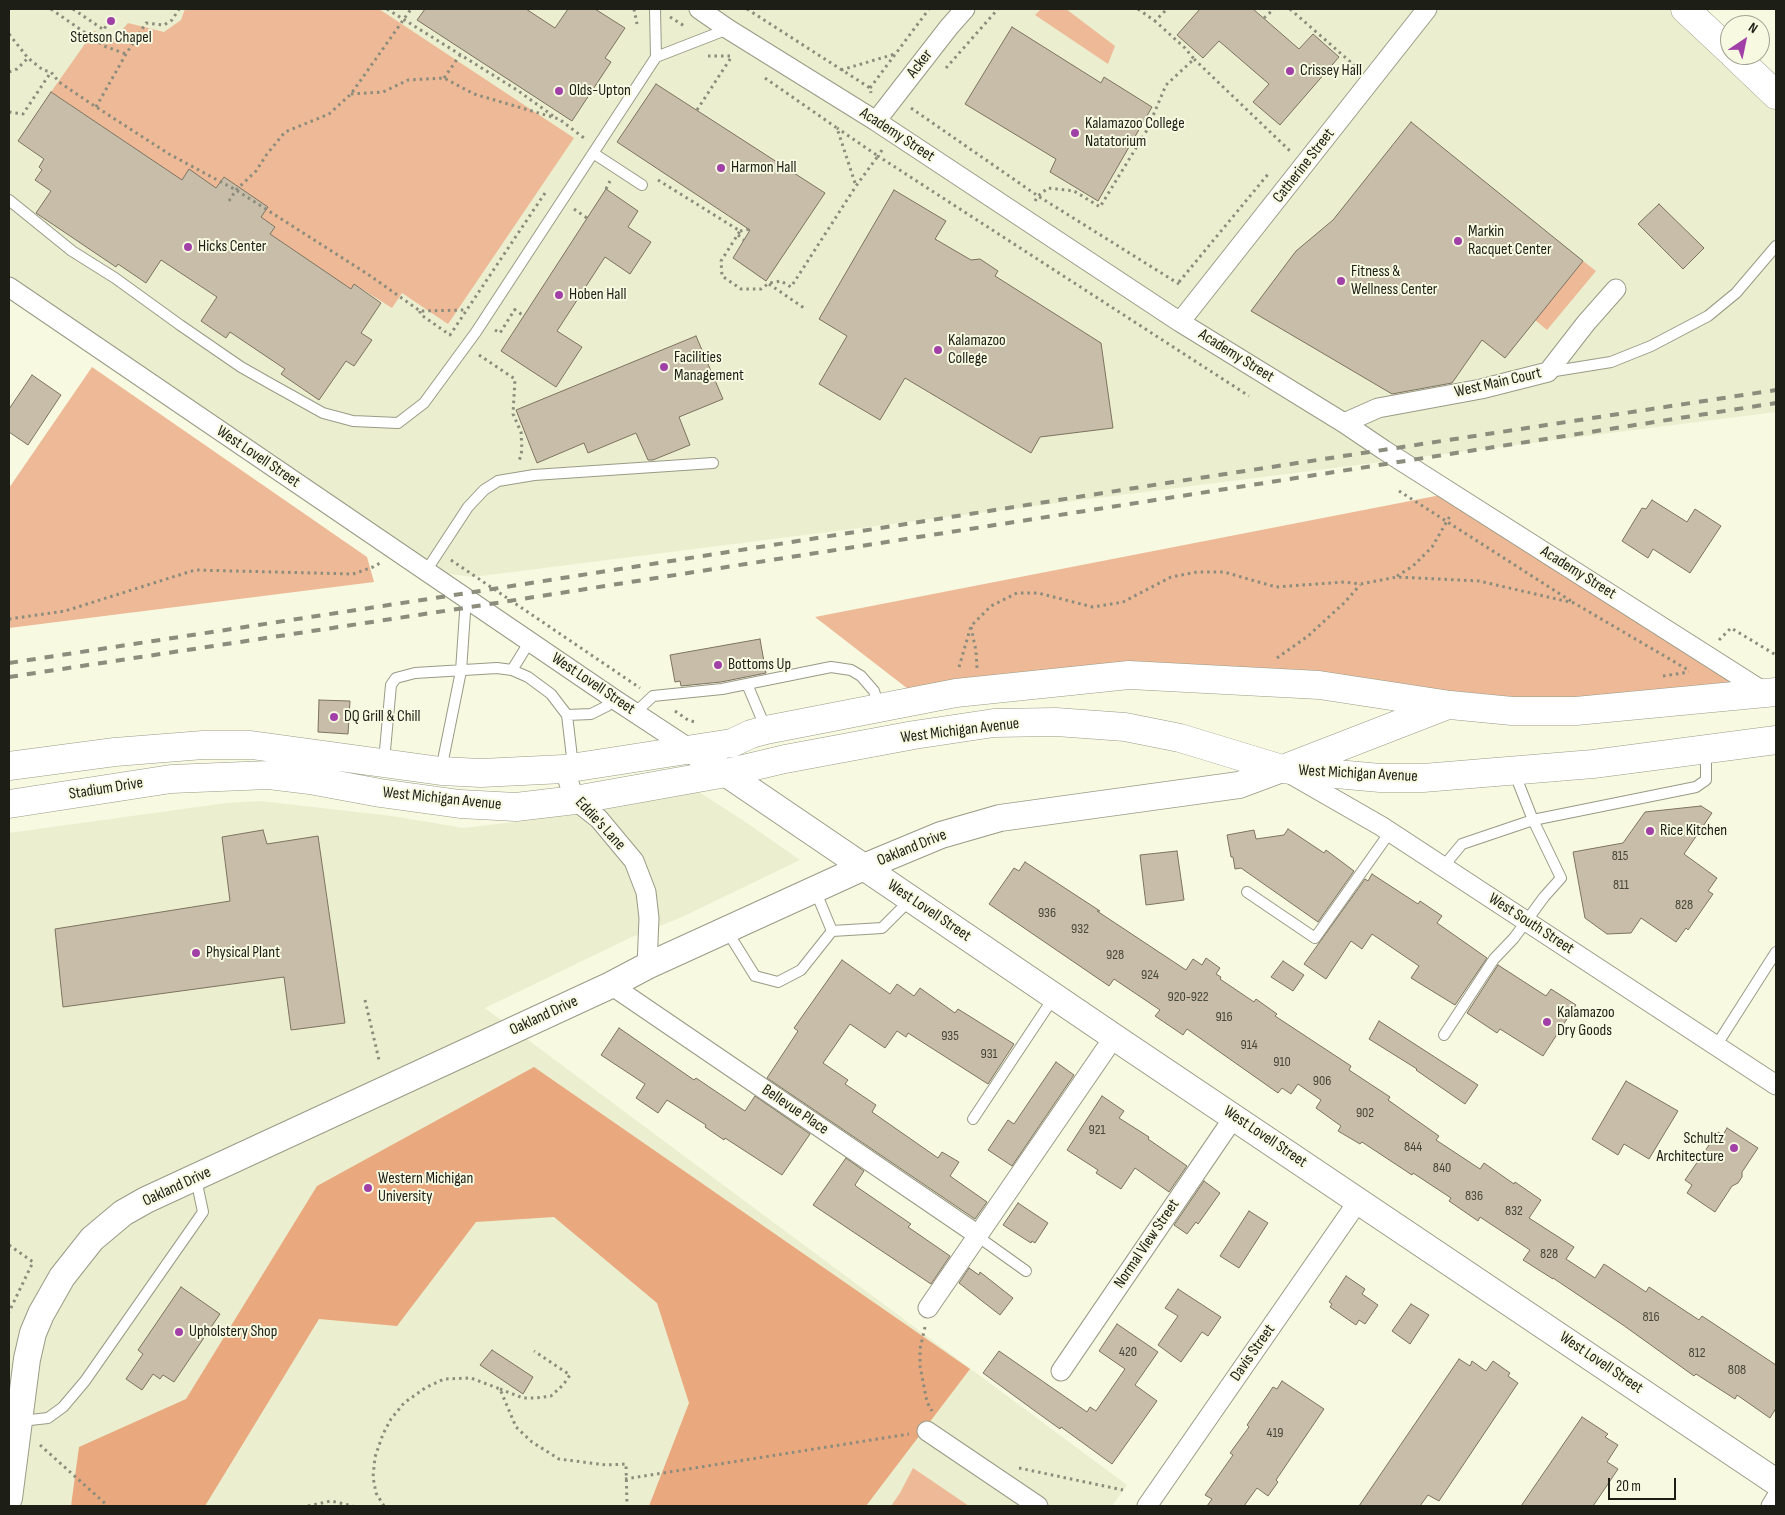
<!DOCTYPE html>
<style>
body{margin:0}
#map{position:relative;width:1785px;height:1515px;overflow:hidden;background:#f7f9e1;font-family:"Sofia Sans Condensed",sans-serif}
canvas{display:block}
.frame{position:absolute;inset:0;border:10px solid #1d1e16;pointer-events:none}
.north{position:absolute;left:1720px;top:15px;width:50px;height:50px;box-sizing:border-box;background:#f7f9e1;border:1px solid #a0a190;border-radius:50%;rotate:34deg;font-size:14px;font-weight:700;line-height:20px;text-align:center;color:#1d1e16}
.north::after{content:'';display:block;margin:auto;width:18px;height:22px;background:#a140a7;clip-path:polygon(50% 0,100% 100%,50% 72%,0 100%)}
.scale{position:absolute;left:1608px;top:1478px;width:68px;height:22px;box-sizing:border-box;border:2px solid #1d1e16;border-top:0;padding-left:6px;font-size:15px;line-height:18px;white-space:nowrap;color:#1d1e16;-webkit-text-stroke:4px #f7f9e1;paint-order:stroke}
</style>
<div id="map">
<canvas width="1785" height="1515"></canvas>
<div class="frame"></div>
<div class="north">N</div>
<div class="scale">20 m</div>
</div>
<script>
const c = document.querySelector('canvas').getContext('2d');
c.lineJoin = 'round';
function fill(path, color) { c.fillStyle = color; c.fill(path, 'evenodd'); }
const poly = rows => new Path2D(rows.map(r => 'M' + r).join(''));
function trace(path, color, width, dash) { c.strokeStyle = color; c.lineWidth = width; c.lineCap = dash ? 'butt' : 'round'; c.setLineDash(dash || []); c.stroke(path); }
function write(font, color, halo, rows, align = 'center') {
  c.font = font + ' "Sofia Sans Condensed",sans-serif'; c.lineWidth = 4; c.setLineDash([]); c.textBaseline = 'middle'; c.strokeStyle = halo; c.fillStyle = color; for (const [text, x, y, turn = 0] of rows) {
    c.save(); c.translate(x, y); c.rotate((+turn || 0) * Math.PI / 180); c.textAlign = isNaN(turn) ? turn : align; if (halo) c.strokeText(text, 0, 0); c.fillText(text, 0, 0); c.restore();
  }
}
const built = poly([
 [9,9,1685,9,1776,95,1776,412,473,577,426,571,9,287],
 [696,790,747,823,800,860,680,918,632,937,485,1008,1127,1485,1112,1506,9,1506,9,833,226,803,260,801,392,816,464,828,522,821]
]);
const green = poly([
 [185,9,379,9,574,138,448,324,402,293,392,308,354,284,351,289,270,234,275,227,261,217,268,207,224,177,216,188,189,169,182,180,51,92,94,31,115,38,128,23,164,32,181,20],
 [1041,9,1066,9,1115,46,1108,64,1035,15],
 [1583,261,1596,271,1547,330,1535,320],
 [92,367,367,557,374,582,9,628,9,488],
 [1451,493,1766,693,1576,711,1129,675,921,699,815,617],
 [913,1468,969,1506,891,1506,900,1493]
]);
const forest = poly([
 [534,1067,970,1369,866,1506,649,1506,689,1403,657,1303,554,1217,476,1222,397,1326,319,1319,205,1506,71,1506,79,1447,186,1399,317,1186]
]);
const building = poly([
 [425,9,526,9,555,28,568,9,595,9,625,28,605,58,611,62,572,121,417,20,425,9],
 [1200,9,1253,9,1299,49,1313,34,1339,57,1280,125,1253,102,1269,84,1219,41,1203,58,1177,35,1200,9],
 [1012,27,1101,83,1104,77,1152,107,1098,201,1050,172,1056,159,965,104,1012,27],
 [656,84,825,193,766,281,733,258,750,230,617,142,656,84],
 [51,92,182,180,189,169,216,188,224,177,268,207,261,217,275,227,270,234,351,289,354,284,381,303,361,333,372,340,354,366,346,361,319,400,281,374,285,369,230,332,226,338,201,321,217,297,161,260,146,283,118,264,116,267,36,213,51,191,35,180,42,170,39,167,44,159,18,141,51,92],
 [1411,122,1583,261,1505,358,1482,340,1452,383,1392,394,1251,311,1296,251,1333,220,1411,122],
 [606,189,638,211,628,227,651,242,630,274,605,257,557,331,582,347,556,387,501,351,606,189],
 [894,190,946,221,935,239,971,260,980,259,998,271,995,276,1101,343,1113,428,1040,437,1031,453,905,378,880,420,819,384,847,336,819,319,894,190],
 [1659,204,1704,248,1683,269,1638,224,1659,204],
 [696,336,723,399,679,417,690,445,653,460,648,460,636,433,588,453,584,443,537,463,516,410,696,336],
 [32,375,61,395,28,445,9,432,9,409,32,375],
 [1652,500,1687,522,1695,509,1721,526,1690,573,1653,549,1648,558,1622,541,1642,508,1646,509,1652,500],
 [760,639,766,673,721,682,681,686,680,681,675,682,670,655,760,639],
 [319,700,350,701,348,734,318,732,319,700],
 [1701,806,1712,813,1684,854,1717,878,1708,891,1713,894,1688,930,1686,928,1676,942,1641,918,1631,933,1607,934,1585,918,1573,852,1623,843,1645,812,1701,806],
 [1288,829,1324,853,1326,850,1354,871,1318,922,1241,868,1235,869,1233,857,1231,857,1227,835,1254,830,1256,839,1284,835,1288,829],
 [263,830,267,844,318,836,345,1023,291,1030,284,977,63,1007,55,929,230,901,222,837,263,830],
 [1177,851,1184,900,1146,905,1140,855,1177,851],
 [1025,862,1100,911,1097,911,1186,970,1193,959,1202,965,1206,958,1220,968,1216,974,1221,977,1220,979,1254,1002,1256,999,1277,1014,1275,1016,1351,1066,1349,1070,1390,1097,1388,1100,1439,1136,1436,1140,1480,1169,1484,1163,1514,1184,1515,1182,1541,1200,1529,1218,1574,1247,1566,1259,1595,1278,1604,1264,1646,1292,1649,1287,1699,1320,1702,1316,1776,1365,1776,1408,1770,1418,1737,1395,1735,1399,1696,1374,1694,1376,1623,1325,1553,1278,1553,1279,1523,1260,1530,1250,1480,1217,1478,1221,1449,1201,1451,1198,1413,1173,1412,1175,1362,1142,1360,1144,1338,1131,1341,1126,1316,1108,1321,1100,1298,1084,1291,1094,1282,1088,1278,1093,1187,1029,1183,1035,1155,1016,1160,1010,1114,979,1109,986,989,904,1014,868,1019,871,1025,862],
 [1372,874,1418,904,1420,901,1442,916,1437,923,1487,958,1455,1005,1411,978,1419,966,1372,934,1362,949,1351,941,1326,979,1304,964,1365,879,1368,881,1372,874],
 [842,960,890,994,897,984,914,996,920,988,955,1013,958,1009,1014,1044,988,1084,908,1033,906,1037,897,1031,885,1048,850,1024,823,1063,848,1080,845,1084,876,1105,872,1112,938,1158,942,1152,959,1162,950,1176,987,1202,975,1219,767,1078,798,1031,794,1028,842,960],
 [1283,961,1304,975,1293,991,1271,977,1283,961],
 [1498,965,1546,996,1551,989,1576,1005,1543,1056,1500,1029,1497,1033,1467,1013,1498,965],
 [1379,1021,1478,1085,1465,1104,1416,1070,1417,1069,1369,1039,1379,1021],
 [619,1028,694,1080,696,1078,745,1111,755,1096,810,1134,782,1175,725,1138,724,1140,705,1127,706,1125,667,1100,658,1113,636,1098,645,1084,601,1055,619,1028],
 [1056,1062,1074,1075,1012,1166,988,1150,1008,1120,1014,1124,1056,1062],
 [1626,1081,1678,1111,1649,1159,1624,1144,1618,1155,1592,1139,1626,1081],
 [1102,1096,1124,1111,1119,1118,1149,1137,1148,1139,1187,1166,1169,1192,1135,1168,1121,1189,1096,1173,1098,1170,1067,1150,1102,1096],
 [1727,1128,1758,1148,1742,1172,1742,1177,1738,1183,1732,1186,1715,1212,1687,1193,1692,1185,1685,1180,1718,1132,1723,1135,1727,1128],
 [846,1158,864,1171,855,1185,857,1187,911,1224,908,1227,950,1256,931,1284,813,1205,846,1158],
 [1204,1181,1220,1193,1198,1224,1196,1222,1187,1234,1174,1225,1204,1181],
 [1018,1203,1048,1223,1035,1243,1032,1241,1031,1243,1003,1225,1018,1203],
 [1249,1211,1268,1223,1239,1268,1220,1256,1249,1211],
 [969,1268,979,1275,980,1272,1013,1298,1000,1315,959,1283,969,1268],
 [1346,1276,1365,1289,1362,1294,1378,1305,1365,1324,1359,1320,1356,1325,1330,1307,1332,1304,1329,1302,1346,1276],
 [181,1287,220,1314,174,1382,163,1375,160,1379,153,1374,142,1390,126,1379,143,1354,138,1350,181,1287],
 [1178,1289,1221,1317,1208,1336,1202,1332,1181,1362,1158,1345,1178,1316,1165,1308,1178,1289],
 [1411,1304,1429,1315,1410,1344,1392,1331,1411,1304],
 [1117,1324,1158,1352,1135,1385,1157,1401,1112,1464,1061,1427,1060,1429,1035,1411,983,1373,999,1351,1087,1412,1090,1407,1096,1411,1125,1369,1099,1351,1117,1324],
 [492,1350,533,1377,523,1394,480,1365,492,1350],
 [1459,1359,1470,1366,1472,1361,1486,1371,1493,1361,1510,1373,1508,1376,1518,1383,1439,1501,1428,1495,1420,1506,1359,1506,1459,1359],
 [1282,1381,1324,1409,1276,1480,1278,1482,1268,1496,1257,1488,1244,1506,1207,1506,1212,1499,1205,1495,1233,1455,1230,1453,1249,1427,1247,1425,1273,1387,1277,1389,1282,1381],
 [1582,1417,1608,1434,1605,1437,1618,1445,1607,1462,1618,1469,1606,1487,1593,1506,1521,1506,1582,1417]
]);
const path = poly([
 [51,9,104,46,126,54],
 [73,9,104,30,107,23],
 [387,9,517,90,556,118],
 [634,9,637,24],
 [747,9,870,88,871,93],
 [1138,9,1155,21,1167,9],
 [1290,9,1354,65,1352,68],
 [670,17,686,27],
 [1264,18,1274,9],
 [9,34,28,58,43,70,51,72,59,82,90,103,169,154,236,190,369,275,420,311,466,310],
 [708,56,731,56],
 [1194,59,1290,151],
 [946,68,998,9],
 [841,70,895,54],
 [9,72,17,69,28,58],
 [444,78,460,55],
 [765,78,837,128,856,186],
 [870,88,929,9],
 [351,94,383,92,408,80,444,78,474,94,559,119,584,138],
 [96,107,126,54,146,23,164,25,172,20,179,9],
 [911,108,1038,196,1179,284],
 [697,110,732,56],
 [9,112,23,114,51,72],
 [882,150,878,156,1249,396],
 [658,180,740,231,721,261,722,276,741,289,761,289,769,283,781,281,791,287,856,186,878,156,837,128],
 [606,189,610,181],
 [229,201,236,190,256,171,267,154,285,132,329,114,351,94,411,9],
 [1035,201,1038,196,1048,188,1074,191,1100,207,1147,130,1166,85,1194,59,1185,48,1155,21],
 [574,209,587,218],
 [740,231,750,229],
 [738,235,744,240],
 [1179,282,1269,173],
 [769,284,804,308],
 [514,309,524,316],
 [420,311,420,314,450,335,547,190],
 [495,330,500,333,515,309],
 [479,355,515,379,513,414,521,432,522,450,519,462],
 [1399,491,1571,601],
 [451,560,640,688],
 [1397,576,1413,566,1432,547,1450,516],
 [9,619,65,611,195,570,353,574,373,567,380,563],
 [971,627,976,651,977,668],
 [1719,640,1731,628,1776,655],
 [1277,658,1308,636,1344,603,1360,585],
 [959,667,971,626,991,606,1017,593,1038,593,1093,607,1123,602,1171,577,1197,572,1224,572,1276,587,1344,582,1361,584,1397,577,1479,581,1574,603,1690,671],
 [1663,676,1689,672],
 [675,711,688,720,695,722],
 [365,1000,379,1060],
 [9,1245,33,1262,9,1312],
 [925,1327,920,1349,920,1366,927,1402,932,1411],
 [500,1389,523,1398,536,1398,551,1396,563,1385,570,1375,534,1351],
 [40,1445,108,1506],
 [1019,1468,1123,1490],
 [625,1479,909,1434],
 [308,1506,331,1501,353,1506],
 [384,1506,376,1493,373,1477,375,1457,383,1434,391,1419,404,1403,425,1388,444,1379,471,1378,500,1389,516,1427,532,1442,559,1459,606,1465,626,1464,627,1506]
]);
const lane = poly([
 [655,9,656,57],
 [593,153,642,185],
 [9,200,72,251,115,278,180,325,241,367,271,384,323,413,353,421,398,423,424,403,476,332,656,57,728,29],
 [1549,372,1611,362,1651,346,1708,316,1736,293,1776,246],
 [426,571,468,507,484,490,498,481,534,475,713,463],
 [512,670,530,641],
 [747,684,766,729],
 [635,713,653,696,722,689,831,667,851,670,861,676,874,691,879,707],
 [567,715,591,714,607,706,614,699],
 [384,761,391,685,396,678,415,673,497,668,512,670,528,677,551,694,567,715,573,766],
 [441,770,461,671,466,598],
 [1443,867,1462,844,1533,820,1514,772],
 [1247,892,1315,938,1390,832],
 [727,931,755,976,778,982,801,970,832,931,815,890],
 [832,931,882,928,910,900],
 [1444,1035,1494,959,1514,938,1544,897,1561,878,1533,820,1696,787,1706,780,1706,751],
 [1716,1046,1776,952],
 [973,1119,1054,997],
 [977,1236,1026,1271],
 [21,1421,48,1418,63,1407,85,1381,203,1212,196,1179]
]);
const street = poly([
 [699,9,728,29,876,121,1180,322,1344,423,1384,450,1769,695],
 [876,121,949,27,965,9],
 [9,287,614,699,690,749],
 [1180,322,1427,9],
 [1344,423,1378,408,1481,389,1548,372,1586,323,1616,289],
 [564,769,575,800,599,819,634,861,646,892,649,918,647,966],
 [1287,772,1381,826,1776,1085],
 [611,985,978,1235],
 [928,1308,1114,1037],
 [1061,1371,1234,1117],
 [927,1431,1038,1506],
 [1147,1506,1359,1200],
 [1771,1506,1776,1498]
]);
const secondary = poly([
 [690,749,1114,1037,1776,1482],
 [9,1498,27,1359,33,1333,41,1314,62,1277,92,1239,123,1213,146,1200,611,985,647,966,864,867,941,835,1000,818,1239,785,1282,769]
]);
const primary = poly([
 [1685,9,1730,51],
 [1734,55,1776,95],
 [9,766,115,752,203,745,251,745,441,771,481,773,564,769,732,743,751,734,766,730,956,693,1129,675,1319,685,1450,705,1512,711,1576,711,1776,692],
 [1288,767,1448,705],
 [9,804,171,779,269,775,310,780,380,793,460,804,516,807,575,800,726,773,785,759,914,735,994,723,1056,722,1125,727,1180,738,1282,769,1380,778,1423,778,1593,764,1776,740]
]);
const rail = poly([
 [9,663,461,594,1173,482,1776,390],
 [9,677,477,606,1776,403]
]);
const markers = [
 [111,21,5,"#a140a7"],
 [1290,71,5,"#a140a7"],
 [559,91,5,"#a140a7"],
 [1075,133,5,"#a140a7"],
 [721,168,5,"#a140a7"],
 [1458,241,5,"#a140a7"],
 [188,247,5,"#a140a7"],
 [1341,281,5,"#a140a7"],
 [559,295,5,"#a140a7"],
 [938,350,5,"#a140a7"],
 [664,367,5,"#a140a7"],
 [718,665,5,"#a140a7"],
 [334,717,5,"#a140a7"],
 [1650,831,5,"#a140a7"],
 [196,953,5,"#a140a7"],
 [1547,1022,5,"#a140a7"],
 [1734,1148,5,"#a140a7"],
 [368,1188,5,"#a140a7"],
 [179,1332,5,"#a140a7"]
];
const numberNames = [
 ["815",1620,856],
 ["811",1621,885],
 ["828",1684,905],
 ["936",1047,913],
 ["932",1080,929],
 ["928",1115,955],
 ["924",1150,975],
 ["920-922",1188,997],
 ["916",1224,1017],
 ["935",950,1036],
 ["914",1249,1045],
 ["931",989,1054],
 ["910",1282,1062],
 ["906",1322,1081],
 ["902",1365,1113],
 ["921",1097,1130],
 ["844",1413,1147],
 ["840",1442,1168],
 ["836",1474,1196],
 ["832",1514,1211],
 ["828",1549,1254],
 ["816",1651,1317],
 ["420",1128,1352],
 ["812",1697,1353],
 ["808",1737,1370],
 ["419",1275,1433]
];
const poiNames = [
 ["Stetson Chapel",111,38,"center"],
 ["Crissey Hall",1300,71],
 ["Olds-Upton",569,91],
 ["Kalamazoo College",1085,124],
 ["Natatorium",1085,142],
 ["Harmon Hall",731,168],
 ["Markin",1468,232],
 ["Racquet Center",1468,250],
 ["Hicks Center",198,247],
 ["Fitness &",1351,272],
 ["Wellness Center",1351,290],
 ["Hoben Hall",569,295],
 ["Kalamazoo",948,341],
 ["College",948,359],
 ["Facilities",674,358],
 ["Management",674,376],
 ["Bottoms Up",728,665],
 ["DQ Grill & Chill",344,717],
 ["Rice Kitchen",1660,831],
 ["Physical Plant",206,953],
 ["Kalamazoo",1557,1013],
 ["Dry Goods",1557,1031],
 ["Schultz",1724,1139,"right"],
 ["Architecture",1724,1157,"right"],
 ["Western Michigan",378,1179],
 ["University",378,1197],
 ["Upholstery Shop",189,1332]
];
const streetNames = [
 ["Acker",920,64,-52],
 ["Academy Street",897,135,33],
 ["Catherine Street",1304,166,-52],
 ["Academy Street",1236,356,32],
 ["West Main Court",1498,383,-13],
 ["West Lovell Street",258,457,34],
 ["Academy Street",1578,573,32],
 ["West Lovell Street",593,684,34],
 ["West Michigan Avenue",960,731,-7],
 ["West Michigan Avenue",1358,774,3],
 ["Stadium Drive",106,789,-9],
 ["West Michigan Avenue",442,799,6],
 ["Eddie's Lane",600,824,47],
 ["Oakland Drive",912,848,-22],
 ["West Lovell Street",929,911,34],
 ["West South Street",1531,924,33],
 ["Oakland Drive",544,1016,-25],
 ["Bellevue Place",795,1110,34],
 ["West Lovell Street",1265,1137,34],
 ["Oakland Drive",177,1187,-25],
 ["Normal View Street",1147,1244,-56],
 ["Davis Street",1253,1353,-55],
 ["West Lovell Street",1601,1363,34]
];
fill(built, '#ebefcf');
fill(green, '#eeb997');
fill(forest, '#e9a87e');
fill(building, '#c8bda8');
trace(building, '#7d7360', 1);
trace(lane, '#999b86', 12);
trace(street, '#999b86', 21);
trace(secondary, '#999b86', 28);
trace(primary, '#999b86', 29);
trace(path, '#8b8c7c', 3, [2.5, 4]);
trace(lane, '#fff', 10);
trace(street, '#fff', 19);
trace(secondary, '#fff', 26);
trace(primary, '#fff', 28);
trace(rail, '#8c8d7d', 4, [9, 9]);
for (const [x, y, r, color] of markers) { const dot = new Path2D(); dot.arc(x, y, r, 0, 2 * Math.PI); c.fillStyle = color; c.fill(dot); trace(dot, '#f7f9e1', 2); }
write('14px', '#48463a', null, numberNames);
write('16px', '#1d1e16', '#f7f9e1', poiNames, 'left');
write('16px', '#1d1e16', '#f7f9e1', streetNames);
</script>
